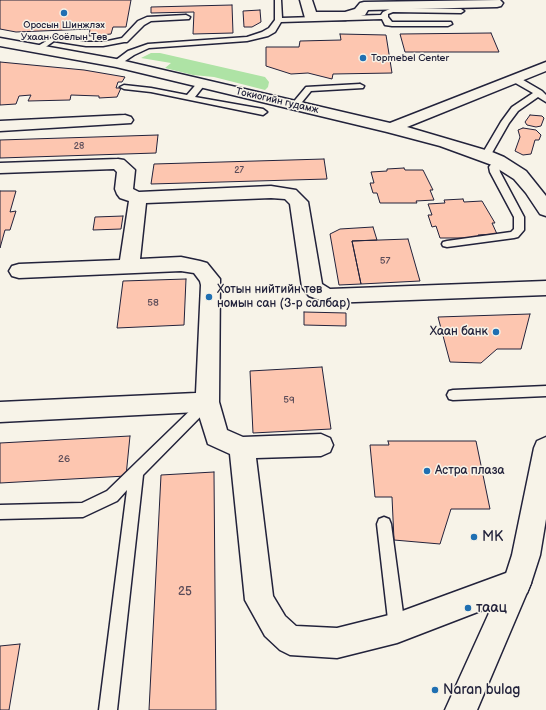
<!DOCTYPE html>
<meta charset="utf-8">
<style>
body{margin:0}
canvas{display:block;background:#f7f3e8}
</style>
<canvas width="546" height="710"></canvas>
<script>
const c = document.querySelector('canvas').getContext('2d');
c.lineJoin = 'round';
function fill(path, color) { c.fillStyle = color; c.fill(path, 'evenodd'); }
const poly = rows => new Path2D(rows.map(r => 'M' + r).join(''));
function trace(path, color, width, dash) { c.strokeStyle = color; c.lineWidth = width; c.lineCap = dash ? 'butt' : 'round'; c.setLineDash(dash || []); c.stroke(path); }
function write(font, color, halo, rows, align = 'center') {
  c.font = font + ' "Balsamiq Sans",sans-serif'; c.lineWidth = 3; c.setLineDash([]); c.textBaseline = 'middle'; c.strokeStyle = halo; c.fillStyle = color; for (const [text, x, y, turn = 0] of rows) {
    c.save(); c.translate(x, y); c.rotate((+turn || 0) * Math.PI / 180); c.textAlign = isNaN(turn) ? turn : align; if (halo) c.strokeText(text, 0, 0); c.fillText(text, 0, 0); c.restore();
  }
}
const green = poly([
 [151,53,160,53,265,77,269,82,268,87,265,90,214,77,193,75,165,68,171,63,141,58]
]);
const building = poly([
 [0,0,131,0,126,27,113,27,111,34,89,36,90,29,16,32,0,29,0,0],
 [232,5,233,33,193,34,194,12,151,13,151,7,232,5],
 [260,10,261,22,252,27,244,27,243,11,260,10],
 [491,33,499,52,405,52,400,34,491,33],
 [340,34,386,35,392,73,333,74,332,79,308,73,291,74,266,66,266,47,299,47,300,41,341,40,340,34],
 [0,62,84,70,125,77,122,82,118,82,116,88,121,88,117,97,99,98,99,96,71,95,70,100,28,101,31,95,19,96,16,104,0,105,0,62],
 [530,115,542,116,544,118,541,126,536,127,527,125,525,122,530,115],
 [523,128,536,130,541,135,539,140,535,140,531,154,523,155,515,151,520,137,518,130,523,128],
 [158,135,156,153,0,158,0,140,158,135],
 [324,159,327,179,151,184,154,164,324,159],
 [404,168,405,170,423,170,433,190,430,190,434,200,416,201,417,203,380,203,377,193,373,193,370,183,374,183,371,172,387,171,387,169,404,168],
 [0,191,16,191,10,212,16,211,10,230,5,230,0,248,0,191],
 [463,199,464,202,482,201,495,223,492,223,497,234,478,235,479,238,440,238,436,226,432,227,428,215,432,215,428,204,445,203,444,200,463,199],
 [123,216,121,229,93,230,95,217,123,216],
 [373,227,377,240,352,241,361,284,339,285,330,234,340,229,373,227],
 [408,239,420,281,361,284,352,241,408,239],
 [186,279,184,325,117,328,123,281,186,279],
 [304,312,346,313,346,326,304,325,304,312],
 [530,314,521,349,497,349,481,363,450,362,438,317,530,314],
 [322,367,331,429,253,433,250,371,322,367],
 [130,436,126,476,0,483,0,443,130,436],
 [388,441,476,441,490,509,451,509,440,544,394,540,392,497,375,497,370,445,389,445,388,441],
 [214,472,216,710,149,710,161,475,214,472],
 [20,644,9,710,0,710,0,646,20,644]
]);
const lane = poly([
 [275,0,281,0,282,18,381,15,383,12,392,8,461,9,464,11,461,13,393,12,388,14,388,17,392,22,451,22,452,24,448,26,392,26,385,25,382,19,281,22,275,32,268,36,247,41,149,48,134,55,119,65,113,65,112,63,128,51,148,44,247,37,262,32,269,28,275,20,275,0],
 [186,15,190,17,189,19,151,21,144,25,127,42,124,42,103,46,86,46,54,41,40,51,37,51,33,49,53,37,86,42,103,42,122,38,138,21,147,17,186,15],
 [512,77,518,77,542,91,546,95,546,102,538,97,518,111,509,123,489,158,483,158,481,156,501,122,512,107,533,93,512,81,512,77],
 [199,81,205,81,206,83,195,97,263,109,267,112,263,115,151,92,124,89,120,87,124,85,151,88,187,95,199,81],
 [360,84,364,86,363,88,311,91,298,107,295,108,291,105,306,87,360,84],
 [498,158,503,161,499,167,500,172,524,217,524,230,518,237,514,238,447,247,443,246,442,244,443,242,447,241,511,232,514,229,514,217,490,172,489,167,495,159,498,158],
 [546,386,546,396,453,400,449,399,447,395,449,391,453,390,546,386],
 [207,397,211,398,213,402,211,406,143,475,117,710,99,710,127,490,117,501,83,517,0,519,0,505,82,503,107,491,203,398,207,397],
 [384,517,389,519,391,524,405,628,403,634,397,636,391,634,389,628,377,524,379,519,384,517]
]);
const street = poly([
 [300,0,312,0,316,12,345,12,355,9,360,3,364,2,500,0,503,3,501,6,497,7,368,10,365,15,345,20,321,20,305,18,300,0],
 [125,115,131,117,133,120,131,123,0,131,0,121,125,115],
 [118,159,124,160,135,170,133,189,139,192,271,186,296,190,308,202,322,284,330,289,546,281,546,295,328,303,309,296,302,287,290,204,285,199,271,198,146,203,140,259,181,257,200,261,207,263,220,279,219,402,227,430,243,437,321,434,330,438,333,445,330,452,321,456,256,458,273,596,285,616,296,626,337,628,397,613,517,569,527,573,531,583,527,593,397,643,337,658,290,655,280,650,265,636,245,600,230,454,208,444,198,412,0,422,0,402,196,393,201,285,200,281,194,273,181,271,19,278,12,276,9,271,12,266,19,264,120,260,129,201,120,198,117,194,115,189,117,172,114,169,0,173,0,163,118,159]
]);
const secondary = poly([
 [0,38,116,59,390,123,546,62,546,71,407,127,492,152,504,157,526,171,546,196,546,216,540,214,526,193,514,179,492,165,440,146,387,132,116,67,0,46,0,38],
 [546,437,546,519,540,555,531,583,477,710,445,710,504,580,512,555,534,448,537,441,546,437]
]);
const markers = [
 [64,13,4,"#1f6fb2"],
 [363,58,4,"#1f6fb2"],
 [209,297,4,"#1f6fb2"],
 [496,332,4,"#1f6fb2"],
 [427,471,4,"#1f6fb2"],
 [474,537,4,"#1f6fb2"],
 [468,608,4,"#1f6fb2"],
 [435,690,4,"#1f6fb2"]
];
const farNumbernames = [
 ["28",79,147],
 ["27",239,171]
];
const farPoinames = [
 ["Оросын Шинжлэх",64,25],
 ["Ухаан Соёлын Төв",64,37],
 ["Topmebel Center",371,58,"left"]
];
const farStreetnames = [
 ["Токиогийн гудамж",277,101,13]
];
const numberNames = [
 ["57",385,261],
 ["58",153,303],
 ["59",289,400],
 ["26",64,459]
];
const poiNames = [
 ["Хотын нийтийн төв",217,290],
 ["номын сан (3-р салбар)",217,304],
 ["Хаан банк",488,332,"right"],
 ["Астра плаза",435,471]
];
const nearNumbernames = [
 ["25",185,592]
];
const nearPoinames = [
 ["MK",482,537],
 ["таац",476,608],
 ["Naran bulag",443,690]
];
fill(green, '#aee3a5');
fill(building, '#fdc6b0');
trace(building, '#22223b', 1);
trace(lane, '#22223b', 3);
trace(street, '#22223b', 3);
trace(secondary, '#22223b', 3);
fill(lane, '#f7f3e8');
fill(street, '#f7f3e8');
fill(secondary, '#f7f3e8');
for (const [x, y, r, color] of markers) { const dot = new Path2D(); dot.arc(x, y, r, 0, 2 * Math.PI); c.fillStyle = color; c.fill(dot); trace(dot, '#f7f3e8', 1.5); }
write('9px', '#594b58', null, farNumbernames);
write('10px', '#22223b', '#f7f3e8', farPoinames);
write('10px', '#22223b', '#f7f3e8', farStreetnames);
write('10px', '#594b58', null, numberNames);
write('12px', '#22223b', '#f7f3e8', poiNames, 'left');
write('12px', '#594b58', null, nearNumbernames);
write('14px', '#22223b', '#f7f3e8', nearPoinames, 'left');
</script>
